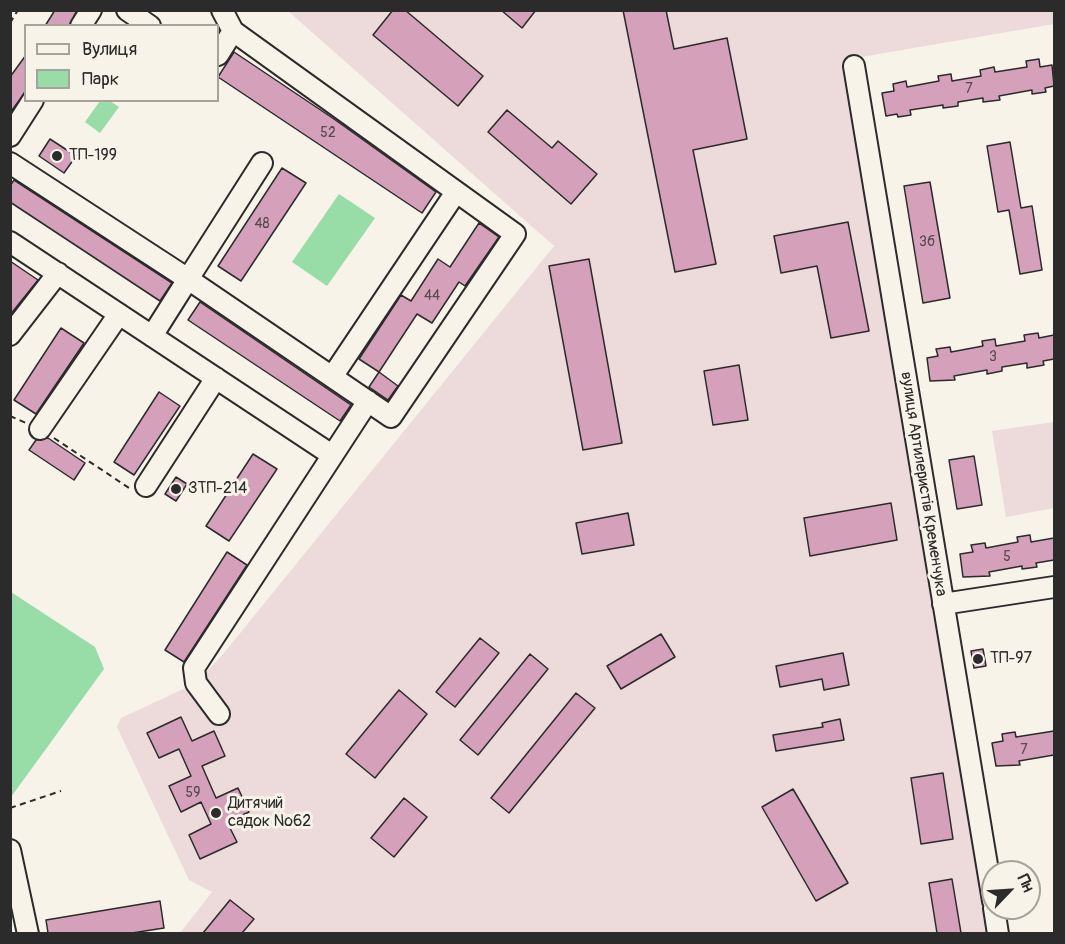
<!DOCTYPE html>
<meta charset="utf-8">
<style>
body{margin:0}
#map{position:relative;width:1065px;height:944px;overflow:hidden;background:#f7f3e8;font-family:Pangolin,sans-serif}
canvas{display:block}
.frame{position:absolute;inset:0;border:12px solid #2b2b2b;pointer-events:none}
.legend{position:absolute;left:24px;top:24px;width:195px;height:78px;box-sizing:border-box;background:#f7f3e8;border:2px solid #a5a39c;margin:0;padding:8px 10px;list-style:none;font-size:18px;color:#2b2b2b}
.legend li{display:flex;align-items:center;gap:12px;height:30px}
.legend b{width:30px;border:2px solid #a5a39c}
.north{position:absolute;left:981px;top:860px;width:60px;height:60px;box-sizing:border-box;background:#f7f3e8;border:2px solid #a5a39c;border-radius:50%;rotate:65deg;font-size:16px;font-weight:700;line-height:24px;text-align:center;color:#2b2b2b}
.north::after{content:'';display:block;margin:auto;width:21px;height:27px;background:#2b2b2b;clip-path:polygon(50% 0,100% 100%,50% 72%,0 100%)}
</style>
<div id="map">
<canvas width="1065" height="944"></canvas>
<div class="frame"></div>
<ul class="legend">
<li><b style="height:8px;background:#f7f3e8"></b>Вулиця</li>
<li><b style="height:16px;background:#98dca8"></b>Парк</li>
</ul>
<div class="north">Пн</div>
</div>
<script>
const c = document.querySelector('canvas').getContext('2d');
c.lineJoin = 'round';
function fill(path, color) { c.fillStyle = color; c.fill(path, 'evenodd'); }
const poly = rows => new Path2D(rows.map(r => 'M' + r).join(''));
function trace(path, color, width, dash) { c.strokeStyle = color; c.lineWidth = width; c.lineCap = dash ? 'butt' : 'round'; c.setLineDash(dash || []); c.stroke(path); }
function write(font, color, halo, rows, align = 'center') {
  c.font = font + ' Pangolin,sans-serif'; c.lineWidth = 6; c.setLineDash([]); c.textBaseline = 'middle'; c.strokeStyle = halo; c.fillStyle = color; for (const [text, x, y, turn = 0] of rows) {
    c.save(); c.translate(x, y); c.rotate((+turn || 0) * Math.PI / 180); c.textAlign = isNaN(turn) ? turn : align; if (halo) c.strokeText(text, 0, 0); c.fillText(text, 0, 0); c.restore();
  }
}
const built = poly([
 [288,11,1054,11,1054,24,861,57,993,933,180,933,212,892,189,880,117,727,121,718,196,683,224,653,554,246],
 [1054,422,1054,508,1006,517,992,431]
]);
const green = poly([
 [100,101,110,101,119,107,100,133,85,122],
 [339,194,375,218,327,286,292,262],
 [11,592,95,647,104,669,11,797]
]);
const building = poly([
 [55,10,77,10,69,26,45,26,55,10],
 [393,10,405,10,483,76,458,106,373,35,393,10],
 [501,10,536,10,522,28,501,10],
 [623,10,666,10,674,49,727,38,747,139,693,150,716,264,675,272,623,10],
 [234,52,334,119,436,192,422,213,218,77,234,52],
 [26,55,26,91,10,113,10,77,26,55],
 [1039,59,1040,67,1052,65,1054,86,1045,88,1046,92,1032,94,1032,90,999,96,1000,100,983,102,983,98,958,102,958,106,943,108,943,105,910,110,911,115,898,117,897,114,886,116,882,93,894,91,893,84,906,81,907,87,939,81,938,76,951,74,952,81,981,76,980,70,994,67,995,72,1027,67,1026,61,1039,59],
 [507,110,552,148,558,141,597,174,571,204,488,132,507,110],
 [50,139,76,156,64,173,39,156,50,139],
 [1010,142,1021,208,1032,206,1042,270,1020,274,1009,210,998,212,987,146,1010,142],
 [282,168,306,183,241,281,218,266,282,168],
 [14,180,172,283,160,301,10,202,10,186,14,180],
 [930,182,950,298,923,303,904,186,930,182],
 [848,222,869,331,831,338,817,266,781,273,774,236,848,222],
 [479,223,499,237,465,286,459,282,432,323,417,314,379,372,359,359,401,295,411,301,438,259,450,267,479,223],
 [589,259,622,443,583,450,549,266,589,259],
 [10,261,38,280,10,315,10,261],
 [200,302,351,405,340,421,188,320,200,302],
 [61,328,84,343,36,414,14,400,61,328],
 [1038,333,1039,338,1054,335,1054,359,1043,361,1044,365,1027,368,1027,363,1002,367,1002,371,987,374,987,370,954,376,955,380,930,381,927,358,938,356,936,349,950,347,951,352,983,346,982,341,995,339,996,346,1025,341,1024,335,1038,333],
 [739,365,748,420,713,425,704,371,739,365],
 [379,372,398,386,388,400,369,387,379,372],
 [159,392,180,406,134,475,114,462,159,392],
 [48,438,85,463,74,480,29,450,36,440,48,438],
 [253,454,277,469,229,541,206,526,253,454],
 [974,456,982,505,957,509,949,460,974,456],
 [176,477,187,484,176,501,165,494,176,477],
 [891,503,897,540,810,556,804,518,891,503],
 [628,513,634,545,582,554,576,523,628,513],
 [1030,535,1031,542,1054,538,1054,560,1036,563,1037,567,1022,569,1022,566,989,572,990,576,963,577,960,554,973,552,971,545,985,543,986,548,1018,542,1017,537,1030,535],
 [227,552,247,565,184,662,165,650,227,552],
 [661,634,675,657,621,689,607,666,661,634],
 [480,638,499,653,455,707,436,692,480,638],
 [983,649,986,666,974,668,971,651,983,649],
 [843,653,849,685,824,690,822,679,780,687,776,666,843,653],
 [530,654,548,669,478,755,460,740,530,654],
 [399,690,427,714,375,778,346,754,399,690],
 [576,693,595,708,509,813,491,798,576,693],
 [181,717,192,741,214,731,225,756,202,766,216,798,238,788,249,812,227,822,237,842,200,859,189,835,211,824,201,802,181,812,169,786,191,776,179,749,159,758,147,733,181,717],
 [840,719,844,740,776,751,773,735,823,727,822,723,840,719],
 [1054,731,1054,755,1019,761,1020,765,996,766,992,743,1003,741,1002,734,1015,732,1016,737,1054,731],
 [943,773,953,839,921,844,911,778,943,773],
 [793,789,848,883,816,901,762,807,793,789],
 [404,798,427,817,394,857,371,838,404,798],
 [952,879,961,933,937,933,929,883,952,879],
 [230,900,254,919,242,933,203,933,230,900],
 [160,901,164,928,132,933,48,933,46,920,160,901]
]);
const path = poly([
 [10,23,18,10],
 [1054,108,1054,107],
 [10,416,26,423],
 [54,438,129,488],
 [10,808,61,791]
]);
const minor = poly([
 [127,10,150,26],
 [81,26,91,10],
 [218,55,233,31],
 [854,66,993,901],
 [10,136,33,100],
 [10,163,188,279,262,163],
 [10,242,332,455],
 [10,335,58,273],
 [152,336,188,279,391,417,515,234,233,31,222,10],
 [332,377,456,192],
 [40,429,119,314],
 [146,486,216,378],
 [943,604,1054,587],
 [219,714,196,683,194,668,368,401],
 [10,850,28,934],
 [994,908,998,934]
]);
const markers = [
 [57,156,6,"#2b2b2b"],
 [176,489,6,"#2b2b2b"],
 [978,659,6,"#2b2b2b"],
 [216,813,6,"#2b2b2b"]
];
const numberNames = [
 ["7",969,89],
 ["52",328,133],
 ["48",262,224],
 ["3б",927,242],
 ["44",432,296],
 ["3",993,357],
 ["5",1007,557],
 ["7",1024,750],
 ["59",193,793]
];
const poiNames = [
 ["ТП-199",69,156],
 ["ЗТП-214",188,489],
 ["ТП-97",990,659],
 ["Дитячий",228,804],
 ["садок №62",228,822]
];
const streetNames = [
 ["вулиця Артилеристів Кременчука",923,484,81]
];
fill(built, '#eddada');
fill(green, '#98dca8');
fill(building, '#d5a0b9');
trace(building, '#2b2b2b', 1.5);
trace(minor, '#2b2b2b', 24);
trace(path, '#2b2b2b', 2, [6, 4.5]);
trace(minor, '#f7f3e8', 20);
for (const [x, y, r, color] of markers) { const dot = new Path2D(); dot.arc(x, y, r, 0, 2 * Math.PI); c.fillStyle = color; c.fill(dot); trace(dot, '#f7f3e8', 2); }
write('14px', '#56484e', null, numberNames);
write('16px', '#2b2b2b', '#f7f3e8', poiNames, 'left');
write('16px', '#2b2b2b', '#f7f3e8', streetNames);
</script>
